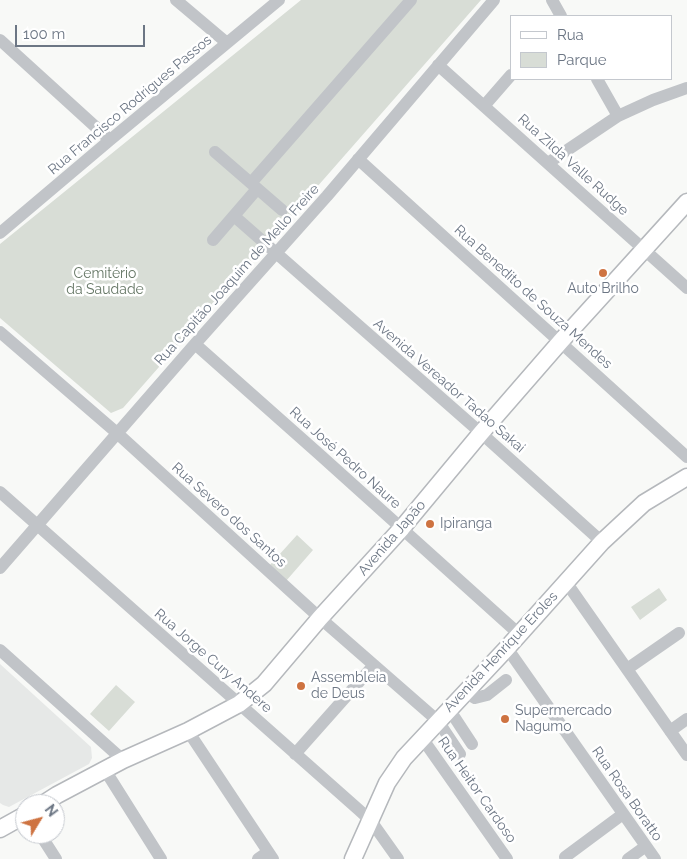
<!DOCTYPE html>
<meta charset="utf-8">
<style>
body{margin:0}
#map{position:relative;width:687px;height:859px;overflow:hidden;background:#f8f9f7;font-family:Raleway,sans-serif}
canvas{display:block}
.legend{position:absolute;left:510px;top:15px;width:162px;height:65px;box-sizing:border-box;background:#fff;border:1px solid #c4c8ce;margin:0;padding:6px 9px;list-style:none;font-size:15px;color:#6c7684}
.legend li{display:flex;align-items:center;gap:10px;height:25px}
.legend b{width:25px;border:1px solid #c4c8ce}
.north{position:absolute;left:15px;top:794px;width:50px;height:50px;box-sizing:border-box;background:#fff;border:1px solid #c4c8ce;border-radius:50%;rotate:53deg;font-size:14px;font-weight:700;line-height:20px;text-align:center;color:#6c7684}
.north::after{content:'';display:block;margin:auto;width:18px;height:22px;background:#ce7341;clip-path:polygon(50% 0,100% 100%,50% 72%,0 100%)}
.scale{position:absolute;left:15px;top:25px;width:130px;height:22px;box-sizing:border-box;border:2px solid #6c7684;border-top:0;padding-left:6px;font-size:15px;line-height:18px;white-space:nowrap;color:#6c7684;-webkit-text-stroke:4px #fff;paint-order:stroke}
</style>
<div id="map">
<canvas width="687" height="859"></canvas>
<ul class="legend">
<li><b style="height:6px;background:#fff"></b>Rua</li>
<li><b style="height:14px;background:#d8ddd6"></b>Parque</li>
</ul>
<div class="north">N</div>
<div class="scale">100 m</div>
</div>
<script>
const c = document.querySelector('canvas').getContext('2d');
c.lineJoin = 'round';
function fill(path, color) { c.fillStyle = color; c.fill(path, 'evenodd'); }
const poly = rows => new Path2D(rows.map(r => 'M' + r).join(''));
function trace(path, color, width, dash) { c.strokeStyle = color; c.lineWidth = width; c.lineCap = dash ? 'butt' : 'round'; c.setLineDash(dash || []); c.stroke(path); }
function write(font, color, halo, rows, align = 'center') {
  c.font = font + ' Raleway,sans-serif'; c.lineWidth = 5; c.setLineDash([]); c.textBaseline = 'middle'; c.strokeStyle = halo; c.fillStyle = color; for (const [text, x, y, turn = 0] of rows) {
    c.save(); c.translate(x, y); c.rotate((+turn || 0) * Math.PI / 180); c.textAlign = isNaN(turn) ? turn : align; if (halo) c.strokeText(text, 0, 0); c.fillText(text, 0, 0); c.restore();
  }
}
const built = poly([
 [0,664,91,747,92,758,89,764,9,807,3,805,0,803]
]);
const green = poly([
 [301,0,481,0,123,408,111,413,0,318,0,244],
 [297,535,313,550,286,581,269,566],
 [659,588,667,600,640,620,631,607],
 [116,685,135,702,109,731,90,714]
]);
const minor = poly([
 [176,0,227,43],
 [552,0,561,16],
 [0,40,110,140],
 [438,65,687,288],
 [597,79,618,116],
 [484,106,511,75],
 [215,152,282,210],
 [358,159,687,457],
 [548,163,618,116,653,100,687,88],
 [251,183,411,0],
 [234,216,481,433,602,542],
 [0,233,110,140,279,0],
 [213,240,257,189],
 [0,332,117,433,320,618,438,721,460,754],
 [195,344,319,454,519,634],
 [0,492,359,810,371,821,398,859],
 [0,568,195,344,327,196,494,0],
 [566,582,687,755],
 [507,648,655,859],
 [0,650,123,760],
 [627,669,679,633],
 [465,692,475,698,487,695,506,680],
 [449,709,472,744],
 [188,731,273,859],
 [670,731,687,719],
 [422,738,507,859],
 [295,754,374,665],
 [105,770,161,859],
 [40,834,56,859],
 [565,857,623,814],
 [258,859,268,852],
 [628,859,646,846]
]);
const major = poly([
 [43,804,57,795,123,760,188,731,239,704,264,684,320,618,402,528,481,433,561,341,687,202],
 [0,829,25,815],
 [353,859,387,783,404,758,507,648,602,542,644,503,687,477]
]);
const markers = [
 [603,273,5,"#ce7341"],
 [430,524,5,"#ce7341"],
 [301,686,5,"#ce7341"],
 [505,719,5,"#ce7341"]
];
const streetNames = [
 ["Rua Francisco Rodrigues Passos",130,105,-40],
 ["Rua Zilda Valle Rudge",573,165,42],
 ["Rua Capitão Joaquim de Mello Freire",237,275,-48],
 ["Rua Benedito de Souza Mendes",533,297,42],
 ["Avenida Vereador Tadao Sakai",449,386,41],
 ["Rua José Pedro Naure",345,458,42],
 ["Rua Severo dos Santos",229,515,42],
 ["Avenida Japão",392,538,-49],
 ["Avenida Henrique Eroles",501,652,-47],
 ["Rua Jorge Cury Andere",213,661,41],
 ["Rua Heitor Cardoso",477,790,55],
 ["Rua Rosa Boratto",627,794,55]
];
const parkNames = [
 ["Cemitério",105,274],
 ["da Saudade",105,290]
];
const poiNames = [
 ["Auto Brilho",603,289,"center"],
 ["Ipiranga",440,524],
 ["Assembleia",311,678],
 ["de Deus",311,694],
 ["Supermercado",515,711],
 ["Nagumo",515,727]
];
fill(built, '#e6e8e7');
fill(green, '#d8ddd6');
trace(major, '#b5b8bc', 19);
trace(minor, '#c1c4c8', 12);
trace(major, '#fff', 16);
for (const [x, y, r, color] of markers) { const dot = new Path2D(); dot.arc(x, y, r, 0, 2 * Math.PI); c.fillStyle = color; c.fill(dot); trace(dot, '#fff', 2); }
write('14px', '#6c7684', '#fff', streetNames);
write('14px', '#676', '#fff', parkNames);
write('14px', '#6c7684', '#fff', poiNames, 'left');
</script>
